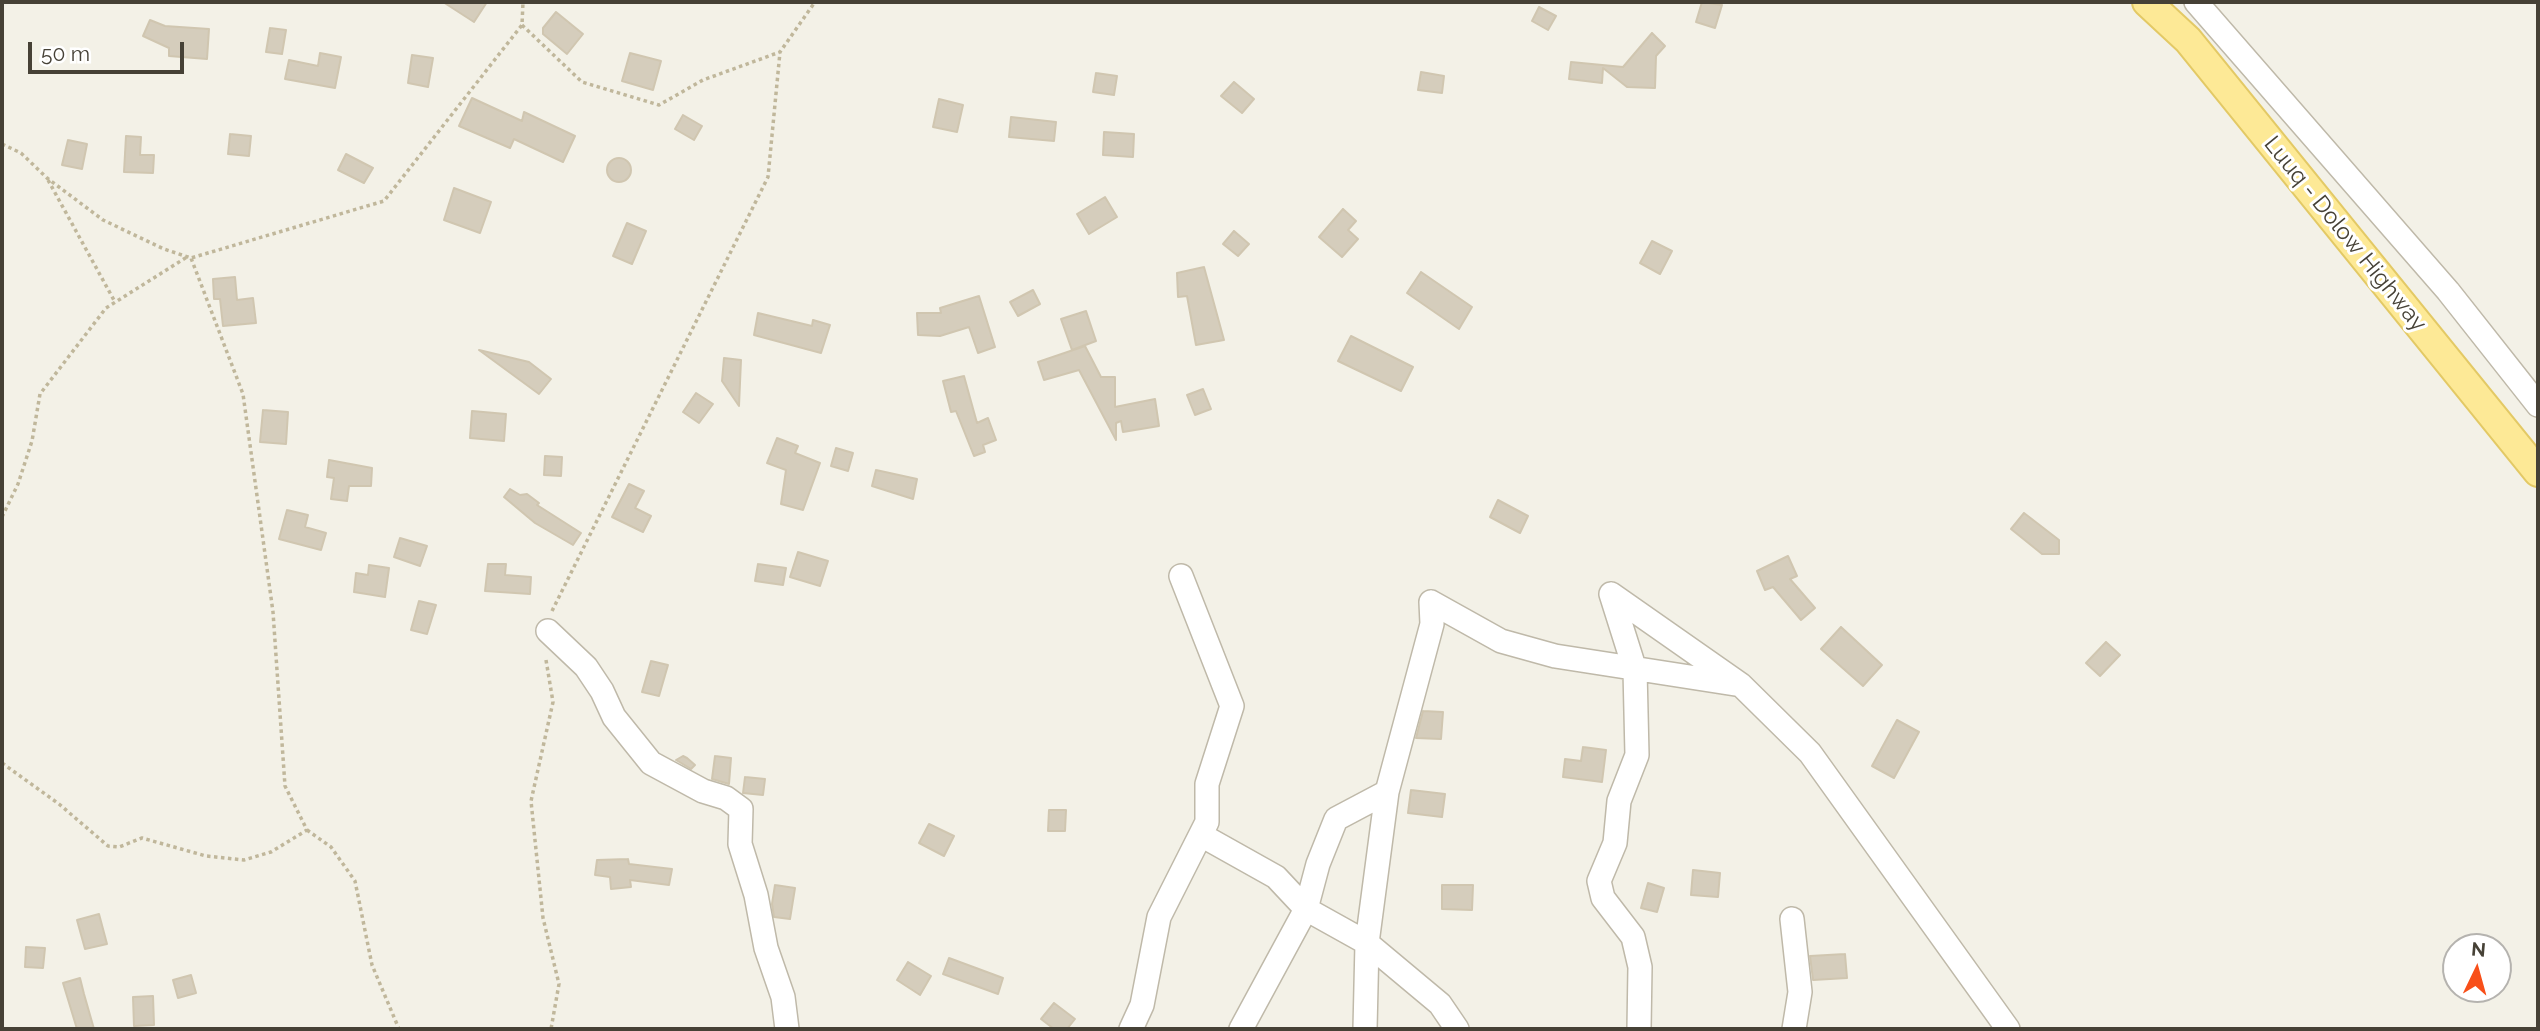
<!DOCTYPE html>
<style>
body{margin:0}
#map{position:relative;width:2540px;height:1031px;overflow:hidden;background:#f3f1e7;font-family:Raleway,sans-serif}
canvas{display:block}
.frame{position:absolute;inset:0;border:4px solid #464136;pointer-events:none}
.north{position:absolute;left:2442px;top:933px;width:70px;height:70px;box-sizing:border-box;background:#fff;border:2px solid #b5b3af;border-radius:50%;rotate:5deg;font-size:19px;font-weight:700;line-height:28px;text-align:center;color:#464136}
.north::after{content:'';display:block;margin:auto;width:24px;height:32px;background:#f84f19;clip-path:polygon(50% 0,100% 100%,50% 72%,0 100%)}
.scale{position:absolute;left:28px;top:42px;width:156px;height:32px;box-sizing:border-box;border:4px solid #464136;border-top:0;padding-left:9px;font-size:21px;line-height:24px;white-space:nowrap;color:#464136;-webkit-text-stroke:5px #fff;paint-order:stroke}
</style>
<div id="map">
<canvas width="2540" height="1031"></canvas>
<div class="frame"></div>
<div class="north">N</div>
<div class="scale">50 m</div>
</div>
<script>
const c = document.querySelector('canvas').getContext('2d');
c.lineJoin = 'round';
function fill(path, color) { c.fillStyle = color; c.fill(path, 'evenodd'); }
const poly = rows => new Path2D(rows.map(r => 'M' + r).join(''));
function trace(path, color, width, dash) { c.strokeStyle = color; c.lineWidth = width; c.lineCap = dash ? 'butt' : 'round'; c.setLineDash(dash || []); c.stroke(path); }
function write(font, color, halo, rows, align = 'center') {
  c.font = font + ' Raleway,sans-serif'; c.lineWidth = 6; c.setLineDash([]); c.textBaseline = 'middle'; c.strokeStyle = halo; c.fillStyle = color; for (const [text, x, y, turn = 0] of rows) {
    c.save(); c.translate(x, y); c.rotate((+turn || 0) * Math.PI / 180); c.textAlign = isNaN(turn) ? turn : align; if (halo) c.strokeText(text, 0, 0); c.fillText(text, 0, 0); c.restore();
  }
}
const building = poly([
 [443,2,487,2,474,22,443,2],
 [1702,2,1722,5,1715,28,1696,22,1702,2],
 [1539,7,1556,16,1548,30,1532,21,1539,7],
 [556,12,583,34,567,54,543,34,543,28,556,12],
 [150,20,165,26,209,29,207,59,169,56,169,48,143,36,150,20],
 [270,28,286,30,282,54,266,52,270,28],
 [1652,33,1665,46,1656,56,1655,88,1627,87,1603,68,1602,83,1569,79,1571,62,1623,67,1652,33],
 [320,53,341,57,335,88,285,79,289,60,318,66,320,53],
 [630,53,661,61,653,90,622,81,630,53],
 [412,55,433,58,428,87,408,83,412,55],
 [1421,72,1444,76,1442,93,1418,90,1421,72],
 [1096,73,1117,76,1114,95,1093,92,1096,73],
 [1234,82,1254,99,1242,113,1221,96,1234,82],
 [472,98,522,121,524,112,575,136,563,162,514,139,510,148,459,126,472,98],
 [939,99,963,105,957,132,933,127,939,99],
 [683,115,702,126,694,140,675,129,683,115],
 [1011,117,1056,122,1054,141,1009,137,1011,117],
 [1104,132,1134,134,1133,157,1103,155,1104,132],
 [230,134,251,136,249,156,228,154,230,134],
 [126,136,141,137,140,155,154,155,153,173,124,172,126,136],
 [68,140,87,144,82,169,62,165,68,140],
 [346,154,373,168,364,183,338,170,346,154],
 '607 170a12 12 0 1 1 24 0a12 12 0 1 1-24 0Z',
 [454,188,491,202,480,233,444,220,454,188],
 [1105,197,1117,217,1089,234,1077,214,1105,197],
 [1343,209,1356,221,1348,230,1358,239,1342,257,1319,237,1343,209],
 [627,223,646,231,632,264,613,256,627,223],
 [1234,231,1249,244,1238,256,1223,244,1234,231],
 [1652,241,1672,251,1660,274,1640,263,1652,241],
 [1204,267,1224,340,1196,345,1187,296,1178,297,1177,273,1204,267],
 [1421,272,1472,307,1459,329,1407,293,1421,272],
 [235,277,237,300,253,298,256,323,223,326,220,299,214,299,213,279,235,277],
 [1033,290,1040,304,1018,316,1010,302,1033,290],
 [979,296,995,347,978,353,969,327,940,336,918,335,917,313,941,313,940,308,979,296],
 [1086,311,1096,341,1072,350,1061,319,1086,311],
 [758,313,812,326,813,320,830,325,821,353,754,335,758,313],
 [1351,336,1413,367,1401,391,1338,361,1351,336],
 [1085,346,1101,377,1115,377,1115,407,1155,399,1159,426,1123,432,1121,421,1116,423,1116,440,1079,370,1044,380,1038,362,1085,346],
 [479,350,529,362,551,379,539,394,479,350],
 [724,358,741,360,739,406,722,381,724,358],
 [964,376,977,423,988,418,996,440,983,445,985,452,974,456,956,411,951,412,943,381,964,376],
 [1203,389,1211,409,1195,415,1187,395,1203,389],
 [696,393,713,404,699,423,683,412,696,393],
 [263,410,288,412,286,444,260,442,263,410],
 [472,411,506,414,504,441,470,438,472,411],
 [777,438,798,446,795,453,820,463,803,510,781,504,786,470,767,463,777,438],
 [836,448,853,453,848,471,831,466,836,448],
 [545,456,562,457,561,476,544,475,545,456],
 [329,460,372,468,371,486,349,486,347,501,331,499,334,478,327,477,329,460],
 [876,470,917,479,913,499,872,486,876,470],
 [629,484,644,491,635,508,651,516,643,532,612,517,629,484],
 [510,489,520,495,527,494,539,503,537,505,581,533,573,545,535,523,504,497,510,489],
 [1498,500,1528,516,1520,533,1490,517,1498,500],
 [287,510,308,515,305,527,326,533,321,550,279,539,287,510],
 [2024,513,2059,540,2059,554,2042,554,2011,529,2024,513],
 [400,538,427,546,420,566,394,557,400,538],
 [798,552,828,561,820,586,790,577,798,552],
 [1788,556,1797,576,1790,579,1815,608,1801,620,1773,587,1765,590,1757,571,1788,556],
 [488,564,506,564,505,575,531,577,530,594,485,591,488,564],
 [758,564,786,568,783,585,755,581,758,564],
 [369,565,389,568,385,597,354,592,356,573,368,575,369,565],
 [419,601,436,605,427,634,411,630,419,601],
 [1841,627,1882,665,1863,686,1821,649,1841,627],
 [2106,642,2120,655,2100,676,2086,663,2106,642],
 [651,661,668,665,659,696,642,692,651,661],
 [1423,711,1443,712,1441,739,1416,738,1423,711],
 [1897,720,1919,732,1894,778,1872,766,1897,720],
 [1583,747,1606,750,1602,782,1563,777,1565,759,1581,761,1583,747],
 [683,756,687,758,695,765,691,769,676,760,683,756],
 [715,756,731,758,729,784,712,779,715,756],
 [745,777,765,779,763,795,743,793,745,777],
 [1411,790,1445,794,1442,817,1408,813,1411,790],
 [1049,810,1066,810,1065,831,1048,831,1049,810],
 [929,824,954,836,944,856,919,843,929,824],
 [628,859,629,864,672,869,669,885,630,880,631,887,611,889,610,877,595,875,597,860,628,859],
 [1693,870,1720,873,1718,897,1691,895,1693,870],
 [1648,883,1664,888,1657,912,1641,908,1648,883],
 [775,885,795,888,790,919,774,917,772,904,775,885],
 [1442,885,1473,885,1472,910,1442,909,1442,885],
 [99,914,107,944,85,949,77,920,99,914],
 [26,947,45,948,43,968,25,967,26,947],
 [1845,954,1847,978,1813,980,1810,956,1845,954],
 [949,958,1003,978,998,994,943,974,949,958],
 [908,962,931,976,920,995,897,980,908,962],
 [191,975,196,993,178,998,173,980,191,975],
 [80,978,84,994,94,1029,77,1029,63,983,80,978],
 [153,996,154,1025,134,1026,133,997,153,996],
 [1054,1003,1075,1019,1067,1029,1054,1029,1041,1019,1054,1003]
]);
const path = poly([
 [522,25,582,82,659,105,703,80,780,52,815,2],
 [2,144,21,153,47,178,103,220,164,249,191,258,384,201,522,25,523,2],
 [48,180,115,302],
 [2,517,18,484,32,441,40,394,106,308,187,257],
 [552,611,768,177,780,52],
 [546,660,553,702,531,801,543,918,559,984,551,1029],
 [2,763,59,804,108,846,119,847,142,838,206,856,244,860,271,852,307,830,285,786,273,612,243,394,191,258],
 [307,830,331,847,355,881,372,965,399,1029]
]);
const minor = poly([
 [2196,2,2448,291,2538,405],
 [1611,594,1741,685,1810,753,2008,1029],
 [1611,594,1635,670,1637,755,1619,801,1615,843,1599,881,1603,898,1633,937,1640,967,1639,1029],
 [1431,602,1501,641,1555,656,1735,684],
 [548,631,586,667,602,691,614,717,651,763,703,791,726,798,741,809,740,844,756,895,766,948,783,997,787,1029],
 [1387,792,1336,819,1318,864,1306,909,1367,943,1440,1004,1457,1029],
 [1201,835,1276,877,1306,909,1241,1029],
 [1792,919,1800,992,1794,1029],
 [1131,1029,1142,1005,1159,917,1207,822,1207,784,1232,706,1181,576],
 [1365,1029,1367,943,1387,792,1432,624,1431,602]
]);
const major = poly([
 [2147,2,2188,40,2538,472]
]);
const streetNames = [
 ["Luuq - Dolow Highway",2345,234,51]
];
fill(building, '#d5cdbc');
trace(building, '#d0c6b0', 2);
trace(minor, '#bfb9a9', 26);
trace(major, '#e3c965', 32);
trace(path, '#c0b79b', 3.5, [3.5, 3.5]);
trace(minor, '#fff', 23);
trace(major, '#fde996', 28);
write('23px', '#464136', '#fff', streetNames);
</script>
